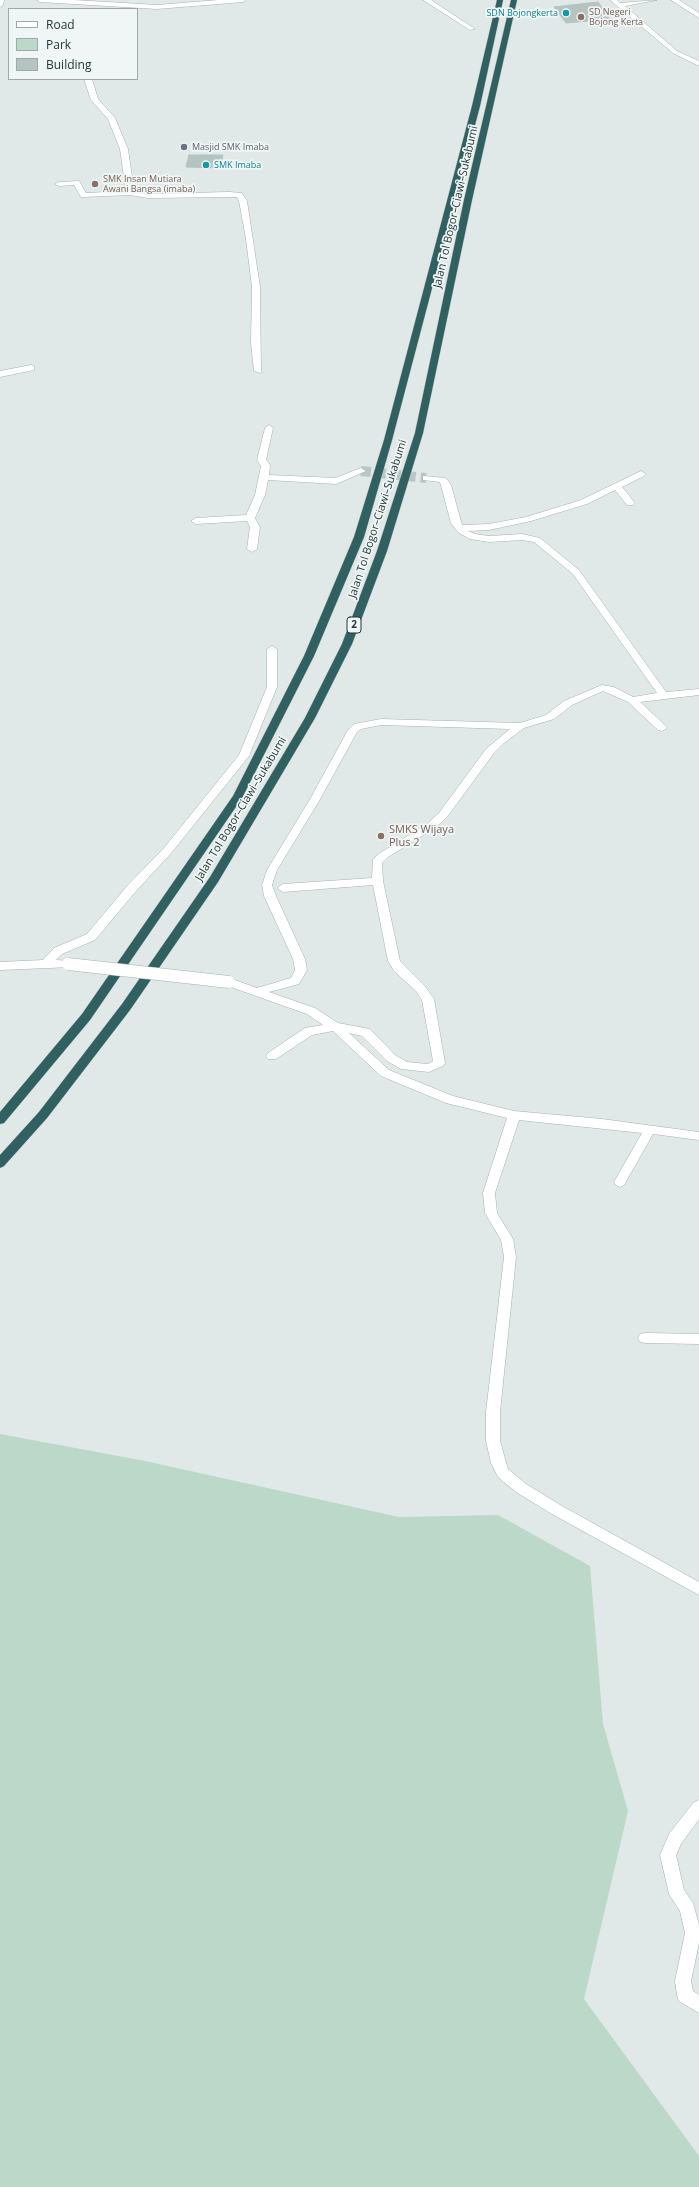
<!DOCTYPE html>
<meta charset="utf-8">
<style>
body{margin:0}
#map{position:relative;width:699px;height:2187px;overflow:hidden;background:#e0e9e7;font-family:"Open Sans",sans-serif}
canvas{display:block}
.legend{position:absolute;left:8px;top:8px;width:130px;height:72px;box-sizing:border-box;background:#f0f6f5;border:1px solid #9eaaa9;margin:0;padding:5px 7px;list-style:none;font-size:12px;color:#223837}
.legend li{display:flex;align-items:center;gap:8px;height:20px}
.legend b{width:20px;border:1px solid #9eaaa9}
</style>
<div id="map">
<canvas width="699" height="2187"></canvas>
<ul class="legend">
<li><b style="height:5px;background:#fff"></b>Road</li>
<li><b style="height:11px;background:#bbd8c9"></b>Park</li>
<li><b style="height:11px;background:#b6c4c1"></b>Building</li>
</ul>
</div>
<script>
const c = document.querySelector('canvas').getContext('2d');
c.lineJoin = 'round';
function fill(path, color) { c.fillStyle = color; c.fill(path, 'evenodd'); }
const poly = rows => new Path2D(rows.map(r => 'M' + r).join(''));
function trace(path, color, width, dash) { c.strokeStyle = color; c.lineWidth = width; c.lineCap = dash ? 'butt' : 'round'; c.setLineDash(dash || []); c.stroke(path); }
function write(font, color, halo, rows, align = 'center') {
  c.font = font + ' "Open Sans",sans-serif'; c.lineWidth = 3.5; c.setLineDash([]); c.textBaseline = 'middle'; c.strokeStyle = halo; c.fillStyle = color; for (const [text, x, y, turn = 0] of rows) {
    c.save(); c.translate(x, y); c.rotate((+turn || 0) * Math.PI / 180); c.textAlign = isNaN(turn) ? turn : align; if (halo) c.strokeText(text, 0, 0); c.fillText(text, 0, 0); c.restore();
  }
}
const green = poly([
 [0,1434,145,1461,399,1517,498,1515,590,1566,603,1724,628,1811,584,1999,699,2156,699,2187,0,2187]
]);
const building = poly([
 [598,2,610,19,566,23,554,7,598,2],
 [189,155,223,155,220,168,186,167,189,155]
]);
const minorTunnel = poly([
 [361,471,426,478]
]);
const minor = poly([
 [0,0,4,0,3,5,0,7,0,0],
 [37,0,74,0,157,5,218,0,246,0,243,2,157,9,40,2,37,0],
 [423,0,431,0,475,29,470,30,423,0],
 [610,0,617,0,620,3,657,0,625,6,677,51,699,61,699,66,673,53,610,0],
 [671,0,679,0,699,13,699,18,671,0],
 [84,79,92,79,98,99,115,118,128,149,134,191,148,194,229,192,242,193,247,201,260,287,261,373,254,371,251,343,252,287,246,239,239,201,237,197,148,198,130,195,84,197,81,197,74,185,59,186,55,184,59,182,79,181,86,193,126,191,120,149,108,119,91,100,84,79],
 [31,365,34,366,34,370,0,377,0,371,31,365],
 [269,425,273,428,266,460,270,465,269,475,335,478,361,468,366,471,336,484,268,480,265,495,255,518,260,527,257,549,252,552,247,549,250,527,247,521,196,524,191,521,196,518,246,515,255,495,261,466,257,460,265,428,269,425],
 [641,471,646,474,644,476,622,487,635,503,633,505,627,505,615,490,587,504,531,521,489,530,468,531,475,534,489,536,522,534,540,538,579,570,666,692,699,689,699,695,640,702,666,726,667,728,662,731,658,730,628,702,603,691,572,705,554,719,524,728,504,743,494,753,447,817,435,828,388,857,382,863,383,881,400,961,424,985,434,999,445,1063,443,1066,429,1072,401,1069,387,1061,362,1036,349,1033,389,1070,453,1096,514,1111,602,1119,699,1132,699,1140,653,1134,624,1185,620,1187,616,1185,614,1182,642,1133,519,1120,495,1193,497,1213,513,1239,516,1257,500,1412,500,1441,508,1469,526,1484,562,1506,699,1582,699,1595,552,1514,516,1492,498,1477,491,1463,486,1441,486,1412,504,1257,501,1240,485,1213,483,1193,507,1118,446,1103,381,1076,333,1031,312,1035,276,1059,268,1059,266,1056,268,1053,305,1028,323,1025,307,1014,225,985,223,982,229,978,257,988,291,978,295,970,293,959,264,896,262,885,267,870,309,801,348,730,354,724,381,719,520,723,546,715,564,701,602,685,614,687,633,697,657,693,573,574,534,542,522,540,489,542,470,539,459,533,451,523,440,482,423,480,423,476,446,478,451,485,462,525,489,524,526,517,581,500,641,471],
 [381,725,510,729,486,749,439,813,427,824,380,853,373,859,372,878,283,884,277,888,283,892,373,885,388,961,394,971,416,991,422,1000,433,1061,428,1064,407,1062,395,1055,370,1029,338,1023,315,1008,269,992,299,984,307,970,305,959,276,896,272,885,277,870,319,801,357,732,361,729,381,725],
 [272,646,277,649,277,687,249,756,172,852,136,891,95,940,62,954,56,960,72,961,74,964,72,967,0,970,0,962,43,960,54,948,87,934,128,885,164,848,239,755,267,687,267,649,272,646],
 [645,1333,699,1334,699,1344,645,1343,640,1342,638,1338,640,1334,645,1333],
 [699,1800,699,1819,681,1844,676,1855,684,1890,693,1903,699,1925,699,1943,691,1981,693,1991,699,1995,699,2013,679,2001,677,1995,675,1981,685,1933,680,1911,669,1894,660,1855,669,1834,694,1802,699,1800]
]);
const motorway = poly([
 [497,0,503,0,480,106,392,440,364,537,314,656,242,798,90,1020,4,1123,0,1124,0,1112,82,1014,233,796,304,656,354,537,384,440,472,106,497,0],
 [511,0,517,0,472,200,423,433,387,551,352,644,315,718,218,882,130,1010,47,1118,4,1166,0,1168,0,1155,39,1112,122,1004,210,877,305,718,342,644,377,551,415,433,464,200,511,0]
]);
const minorBridge = poly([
 [68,964,229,982]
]);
const markers = [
 [566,13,4,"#0f9aa8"],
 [581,17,4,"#8d6e63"],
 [184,147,4,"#6b7280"],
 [206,165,4,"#0f9aa8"],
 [95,184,4,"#8d6e63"],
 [381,836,4,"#8d6e63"]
];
const farEducationnames = [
 ["SD Negeri",589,12],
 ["Bojong Kerta",589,22],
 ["SMK Insan Mutiara",103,179],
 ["Awani Bangsa (imaba)",103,189]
];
const farCulturenames = [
 ["SDN Bojongkerta",558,13],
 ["SMK Imaba",214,165,"left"]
];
const farWorshipnames = [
 ["Masjid SMK Imaba",192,147]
];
const shields = [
 [354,625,14]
];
const shieldNames = [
 ["2",354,625]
];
const streetNames = [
 ["Jalan Tol Bogor–Ciawi–Sukabumi",456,207,-77],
 ["Jalan Tol Bogor–Ciawi–Sukabumi",378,519,-72],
 ["Jalan Tol Bogor–Ciawi–Sukabumi",241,809,-59]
];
const educationNames = [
 ["SMKS Wijaya",389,830],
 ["Plus 2",389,843]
];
fill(green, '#bbd8c9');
fill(building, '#b6c4c1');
trace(building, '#b3c2bf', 1);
trace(minorTunnel, '#bac6c4', 10, [10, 5]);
trace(minor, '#a3b0af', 1);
trace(motorway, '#bdc3c3', 1);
fill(minor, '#fff');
fill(motorway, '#316061');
trace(minorBridge, '#a3b0af', 13, []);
trace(minorBridge, '#fff', 12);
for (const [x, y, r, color] of markers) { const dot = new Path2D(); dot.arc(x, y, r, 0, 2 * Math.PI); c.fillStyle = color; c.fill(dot); trace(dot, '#f0f6f5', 1.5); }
write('9px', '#785e54', '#f0f6f5', farEducationnames, 'left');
write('9px', '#0d838f', '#f0f6f5', farCulturenames, 'right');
write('9px', '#5b616d', '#f0f6f5', farWorshipnames, 'left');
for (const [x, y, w] of shields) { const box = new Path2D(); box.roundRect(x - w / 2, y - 8, w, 16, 3); c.fillStyle = '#f0f6f5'; c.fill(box); trace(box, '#223837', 1); }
write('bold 10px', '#223837', null, shieldNames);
write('11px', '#223837', '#f0f6f5', streetNames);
write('11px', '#785e54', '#f0f6f5', educationNames, 'left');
</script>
